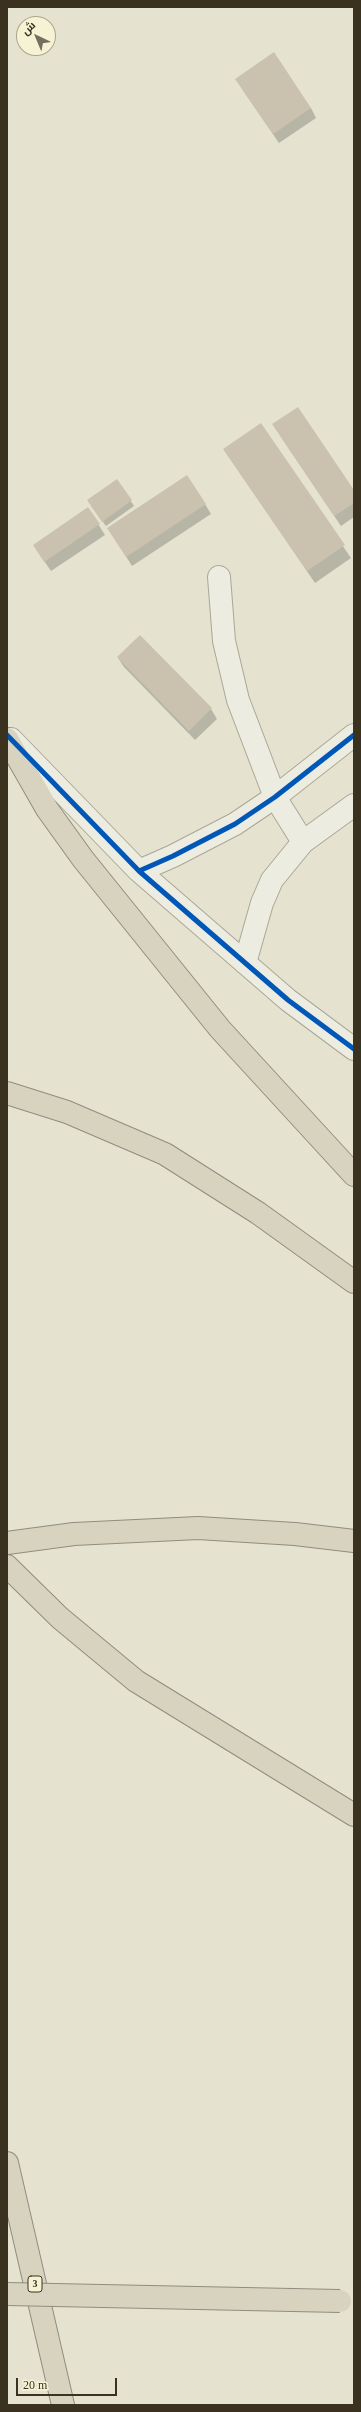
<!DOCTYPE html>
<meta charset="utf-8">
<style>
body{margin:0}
#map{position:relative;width:361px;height:2412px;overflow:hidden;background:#e5e3cf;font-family:"Times New Roman",Cairo,serif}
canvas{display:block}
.frame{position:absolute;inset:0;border:8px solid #3a311f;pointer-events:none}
.north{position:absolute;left:16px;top:16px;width:40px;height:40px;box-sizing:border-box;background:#f6f3d4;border:1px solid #aba58c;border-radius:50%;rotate:316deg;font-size:11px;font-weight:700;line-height:16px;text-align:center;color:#3a311f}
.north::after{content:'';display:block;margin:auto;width:14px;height:18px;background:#766f5d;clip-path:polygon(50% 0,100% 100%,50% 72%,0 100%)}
.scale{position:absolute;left:16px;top:2378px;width:101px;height:18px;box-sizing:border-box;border:2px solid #3a311f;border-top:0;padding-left:5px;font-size:12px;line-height:14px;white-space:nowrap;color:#3a311f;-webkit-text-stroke:3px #f6f3d4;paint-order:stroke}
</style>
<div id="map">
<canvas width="361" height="2412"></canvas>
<div class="frame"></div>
<div class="north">ش</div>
<div class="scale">20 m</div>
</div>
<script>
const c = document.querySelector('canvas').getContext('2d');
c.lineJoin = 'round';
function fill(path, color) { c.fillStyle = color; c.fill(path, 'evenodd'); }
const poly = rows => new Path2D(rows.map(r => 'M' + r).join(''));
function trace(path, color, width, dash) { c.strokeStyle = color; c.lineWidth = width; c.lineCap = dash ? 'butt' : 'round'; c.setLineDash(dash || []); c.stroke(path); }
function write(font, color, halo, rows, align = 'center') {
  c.font = font + ' "Times New Roman",serif'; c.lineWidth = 3; c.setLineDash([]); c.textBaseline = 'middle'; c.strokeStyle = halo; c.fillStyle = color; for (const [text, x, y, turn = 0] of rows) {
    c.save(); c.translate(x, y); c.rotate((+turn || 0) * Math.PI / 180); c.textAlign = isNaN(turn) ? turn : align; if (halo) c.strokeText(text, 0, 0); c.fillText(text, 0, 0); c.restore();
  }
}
const shadow = poly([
 [242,89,311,108,316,118,279,143],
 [260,424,351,558,315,583,224,450],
 [279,434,354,492,354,517,341,526],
 [117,480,134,506,106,526,91,506],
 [205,504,211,514,132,566,108,528],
 [88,508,105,535,51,571,40,555],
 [118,658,211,709,217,719,195,740,124,667]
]);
const building = poly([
 [274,52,311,108,273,134,235,79],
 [298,407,354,490,354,503,334,516,272,424],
 [261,423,345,545,307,571,223,449],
 [187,475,206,504,126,557,107,528],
 [117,479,132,500,102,522,87,500],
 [88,507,100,524,44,562,33,545],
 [140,635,212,708,189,731,117,657]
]);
const minor = poly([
 [219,577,224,641,238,700,275,797,303,842],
 [11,739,139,871,288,1000,354,1049],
 [139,871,173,856,235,824,275,797,354,735],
 [245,963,262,903,272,880,303,842,354,805]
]);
const highway = poly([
 [7,739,47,809,83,859,220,1029,354,1175],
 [7,1093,67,1112,165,1154,258,1213,354,1282],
 [7,1543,74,1534,198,1528,295,1534,354,1541],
 [7,1566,60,1618,136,1681,354,1815],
 [7,2163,63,2405]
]);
const highwayBridge = poly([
 [7,2294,340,2301]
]);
const cycleway = poly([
 [7,735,139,871,288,1000,354,1049],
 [139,871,173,856,235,824,275,797,354,735]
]);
const shields = [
 [35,2284,14]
];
const shieldNames = [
 ["3",35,2284]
];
fill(shadow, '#0003');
fill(building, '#cac2af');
trace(minor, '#aaa797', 24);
trace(highway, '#908d7e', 24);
trace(minor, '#edece0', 22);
trace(highway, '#d8d3bf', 22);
trace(highwayBridge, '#908d7e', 24, []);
trace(highwayBridge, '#d8d3bf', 22);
trace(cycleway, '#0057b8', 5);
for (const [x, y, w] of shields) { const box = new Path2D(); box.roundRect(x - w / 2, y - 8, w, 16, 3); c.fillStyle = '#f6f3d4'; c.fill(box); trace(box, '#3a311f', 1); }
write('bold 10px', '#3a311f', null, shieldNames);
</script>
